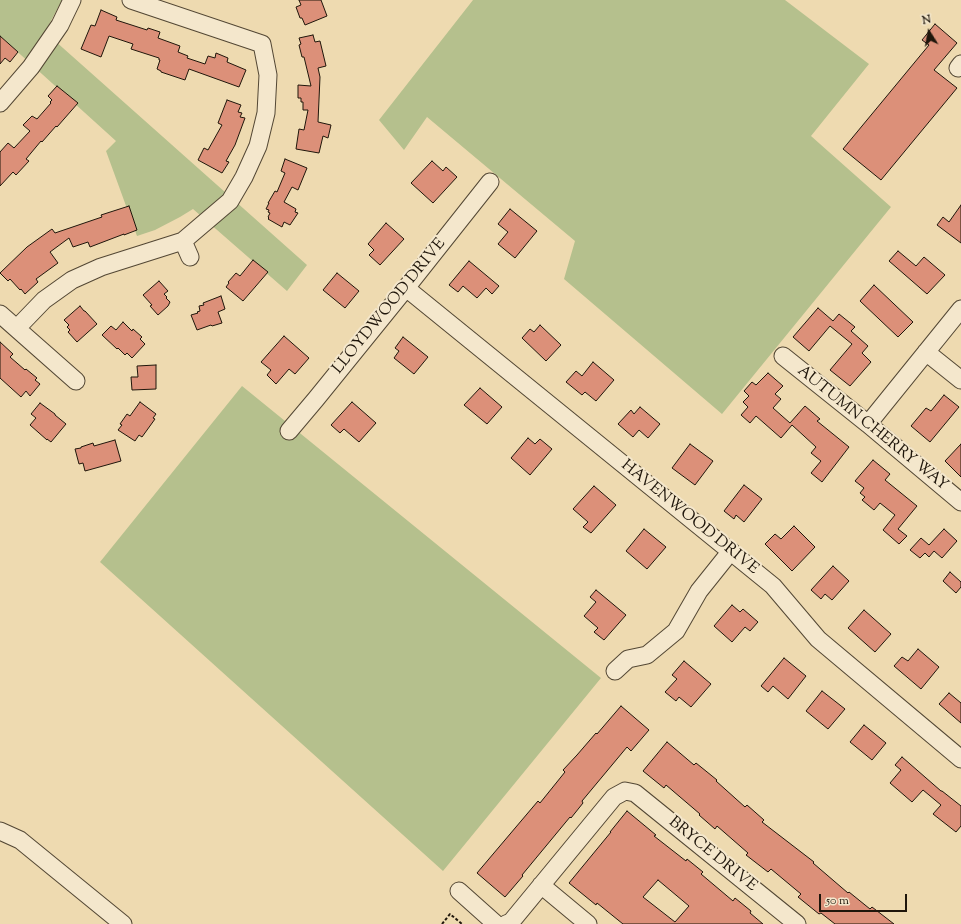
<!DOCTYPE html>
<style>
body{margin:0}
#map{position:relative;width:961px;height:924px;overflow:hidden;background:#eedab0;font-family:"Sorts Mill Goudy",serif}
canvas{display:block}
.north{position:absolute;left:909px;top:12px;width:40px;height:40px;-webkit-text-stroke:3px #f4e7cc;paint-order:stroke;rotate:349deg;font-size:11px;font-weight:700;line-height:16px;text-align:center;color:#1f160b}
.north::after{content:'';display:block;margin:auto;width:14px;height:18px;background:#1f160b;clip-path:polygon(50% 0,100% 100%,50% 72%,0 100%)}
.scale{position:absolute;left:819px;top:894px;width:88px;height:18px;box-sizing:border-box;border:2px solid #1f160b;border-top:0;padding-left:5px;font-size:12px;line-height:14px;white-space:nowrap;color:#1f160b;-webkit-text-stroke:3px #f4e7cc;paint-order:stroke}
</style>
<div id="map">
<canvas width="961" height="924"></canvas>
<div class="north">N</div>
<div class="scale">50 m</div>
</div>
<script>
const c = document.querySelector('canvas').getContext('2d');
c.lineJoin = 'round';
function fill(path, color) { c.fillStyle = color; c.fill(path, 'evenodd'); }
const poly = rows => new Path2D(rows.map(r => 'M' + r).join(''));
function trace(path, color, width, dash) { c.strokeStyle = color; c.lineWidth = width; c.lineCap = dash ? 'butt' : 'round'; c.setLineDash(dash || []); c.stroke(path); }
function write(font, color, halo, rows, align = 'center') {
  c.font = font + ' "Sorts Mill Goudy",serif'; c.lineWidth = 4; c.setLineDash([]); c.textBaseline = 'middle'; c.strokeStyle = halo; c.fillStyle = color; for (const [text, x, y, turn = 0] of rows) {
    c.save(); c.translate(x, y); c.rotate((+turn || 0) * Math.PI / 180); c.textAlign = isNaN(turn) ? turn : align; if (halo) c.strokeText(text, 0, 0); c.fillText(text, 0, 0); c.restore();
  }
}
const green = poly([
 [0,0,62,0,45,32,307,265,287,291,193,209,180,217,155,230,137,236,106,151,116,141,0,36],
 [473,0,785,0,869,64,811,136,891,207,722,414,564,279,575,241,427,117,404,150,379,120],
 [242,386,601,678,443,871,100,562]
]);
const building = poly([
 [299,0,321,0,327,16,305,25,302,18,300,18,296,7,301,5,299,0],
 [101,10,117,17,116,20,147,30,148,28,160,32,158,38,180,46,178,52,188,56,187,58,205,64,208,56,215,58,216,53,228,58,227,62,246,70,239,87,189,69,185,80,161,72,161,71,157,69,160,60,159,60,159,58,131,49,133,44,109,36,101,57,81,49,91,25,95,26,101,10],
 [935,24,957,43,934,70,957,88,881,180,843,149,929,45,922,40,935,24],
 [313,35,315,42,320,41,326,66,318,68,320,77,318,122,331,125,328,138,323,136,319,153,296,149,299,129,304,130,308,110,303,110,303,102,301,102,301,98,298,98,298,85,311,86,304,57,302,57,299,45,301,44,299,38,313,35],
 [0,36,18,52,10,62,5,58,0,64,0,36],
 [57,86,78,103,57,127,56,126,42,142,41,141,26,159,29,161,16,175,13,172,0,186,0,152,8,143,14,148,30,131,23,125,32,116,37,119,51,103,50,102,52,100,48,96,57,86],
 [227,100,241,105,238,112,242,113,240,117,245,118,235,145,226,161,229,162,222,173,198,160,204,148,208,150,222,125,218,123,227,100],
 [285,159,307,168,298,190,292,187,284,202,296,209,295,212,298,213,290,225,284,222,282,227,268,219,269,218,268,217,270,213,268,212,269,210,266,209,269,203,268,203,275,191,277,192,285,173,281,171,285,159],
 [432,161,443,171,446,167,457,177,433,203,411,183,432,161],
 [961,205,961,243,937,225,943,217,949,222,961,205],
 [129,206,137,230,124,235,124,234,90,247,88,242,73,247,69,238,50,252,58,263,36,279,38,282,25,294,21,289,20,290,10,279,8,281,0,273,27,247,52,229,55,233,102,217,101,215,129,206],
 [510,209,537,231,515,258,498,244,508,232,498,224,510,209],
 [386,223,404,239,380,265,369,255,374,250,368,244,386,223],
 [898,251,916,266,924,257,945,275,927,294,889,261,898,251],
 [253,260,268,272,243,301,226,287,229,283,228,282,236,273,240,276,253,260],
 [469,261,499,286,492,294,486,288,477,298,463,286,458,292,449,285,469,261],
 [337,273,359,291,345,308,323,290,337,273],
 [159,281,168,291,164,294,167,297,166,298,170,302,168,306,158,315,150,306,152,305,143,295,159,281],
 [874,285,913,322,898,337,860,301,874,285],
 [221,296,225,309,218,312,222,323,212,326,211,325,197,330,191,315,198,313,197,312,200,311,199,306,204,305,203,303,221,296],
 [80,306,84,311,85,311,97,324,77,342,68,332,70,330,67,327,69,325,64,320,80,306],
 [818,308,833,321,839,314,855,327,851,331,868,346,862,353,871,362,850,386,830,370,852,344,830,326,809,351,793,337,818,308],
 [123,322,132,331,133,329,142,337,140,339,145,344,132,358,127,353,125,355,118,348,117,349,102,335,111,326,116,330,123,322],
 [540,325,561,345,546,361,522,338,530,329,534,332,540,325],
 [284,336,309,358,295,374,289,369,276,384,267,375,271,370,261,362,284,336],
 [403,337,428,357,414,374,394,358,399,351,395,348,403,337],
 [0,342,13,354,10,357,25,370,26,369,37,378,35,380,40,384,30,396,26,391,21,397,0,378,0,342],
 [593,362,614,380,596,401,585,392,582,395,566,382,576,371,582,376,593,362],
 [156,365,156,389,132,390,131,377,138,377,137,366,156,365],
 [768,373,783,386,775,394,781,399,773,408,790,423,805,406,820,419,817,421,849,447,822,482,811,473,821,461,811,453,816,447,792,425,781,438,756,416,750,423,741,415,748,407,743,402,749,396,744,391,752,382,756,385,768,373],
 [480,388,502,407,487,424,464,405,480,388],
 [944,395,959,407,930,442,911,426,926,408,931,411,944,395],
 [140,402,156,414,153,418,155,419,142,437,139,435,135,441,118,430,122,425,120,424,127,414,130,416,140,402],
 [352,402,376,423,359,442,344,429,340,433,331,425,352,402],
 [40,403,55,414,55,415,66,424,51,442,47,439,47,440,30,425,36,418,31,414,40,403],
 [640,407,660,424,648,438,639,430,633,437,618,424,631,410,634,414,640,407],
 [528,438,535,444,540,439,552,449,530,475,511,458,528,438],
 [115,440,121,461,85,471,83,463,79,464,75,449,81,448,81,447,93,443,94,446,115,440],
 [690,444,713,461,695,485,672,468,690,444],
 [961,444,961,477,945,461,961,444],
 [873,460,890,474,885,480,917,506,898,529,907,536,899,544,883,530,895,515,880,503,874,510,862,500,865,497,860,493,864,488,855,481,873,460],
 [744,485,762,499,744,522,736,515,734,519,724,511,744,485],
 [594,486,616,505,591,533,583,527,588,522,573,509,594,486],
 [794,526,815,547,792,571,765,544,775,534,781,539,794,526],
 [644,529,666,547,647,569,626,551,644,529],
 [944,529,957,541,942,558,934,551,929,557,925,553,920,558,910,550,921,538,929,545,944,529],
 [833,566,849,581,832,600,825,594,821,599,811,590,833,566],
 [950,572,961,582,961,587,956,593,943,581,950,572],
 [596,590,626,615,604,640,594,632,598,628,584,616,596,602,590,597,596,590],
 [732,605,740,612,743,609,758,622,750,631,745,627,732,642,714,626,732,605],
 [864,610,891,634,875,652,848,628,864,610],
 [918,649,939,667,921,689,894,666,902,657,908,661,918,649],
 [784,658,806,676,788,699,773,686,768,692,761,686,784,658],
 [684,661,711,684,691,707,679,697,676,701,665,692,677,679,672,675,684,661],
 [822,691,845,709,828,729,806,711,822,691],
 [949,693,961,703,961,723,939,704,949,693],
 [621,706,649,730,631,751,627,747,582,801,583,803,571,818,570,817,522,875,523,876,505,897,477,873,538,801,540,803,565,772,563,770,577,755,596,733,597,734,621,706],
 [864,725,886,743,872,760,850,742,864,725],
 [667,742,694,765,696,763,717,780,716,781,745,807,747,805,764,820,762,822,814,862,813,863,848,893,849,892,870,909,872,907,894,924,835,924,821,913,819,914,798,897,801,894,771,869,768,872,746,855,748,853,717,826,715,829,699,815,700,814,666,785,664,788,643,771,667,742],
 [902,757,941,791,942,791,961,806,961,826,956,832,933,814,941,805,923,790,912,802,890,783,901,770,895,765,902,757],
 [627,811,656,835,654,836,686,861,687,859,703,872,701,874,733,901,735,898,751,911,750,913,763,924,623,924,597,903,596,905,569,883,611,832,610,832,627,811],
 [658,880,689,906,675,922,643,897,658,880]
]);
const path = poly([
 [442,924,450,914,462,924]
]);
const minor = poly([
 [958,68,961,64],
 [0,103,31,67,60,25,72,0],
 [183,241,190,257],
 [406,288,773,586,818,639,961,759],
 [0,314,76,381],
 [17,328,44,300,72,280,101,267,183,241,230,201,244,177,258,146,266,113,268,75,262,44,131,0],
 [926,352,961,380],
 [783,356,868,424,961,502],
 [868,424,961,309],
 [289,431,316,399,406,288,490,182],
 [615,671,628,659,647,655,676,631,699,591,731,551],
 [0,831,20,840,123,924],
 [541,885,588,924],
 [459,891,496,924],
 [506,924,511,922,614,797,625,791,635,793,797,924]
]);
const streetNames = [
 ["LLOYDWOOD DRIVE",390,307,-51],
 ["AUTUMN CHERRY WAY",872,429,39],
 ["HAVENWOOD DRIVE",689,518,39],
 ["BRYCE DRIVE",712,855,39]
];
fill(green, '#b5c08d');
fill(building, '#dc9079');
trace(building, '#1f160b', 1);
trace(minor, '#534734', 19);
trace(path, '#1f160b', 2, [3, 2]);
trace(minor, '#f4e7cc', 17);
write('16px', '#1f160b', '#f4e7cc', streetNames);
</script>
